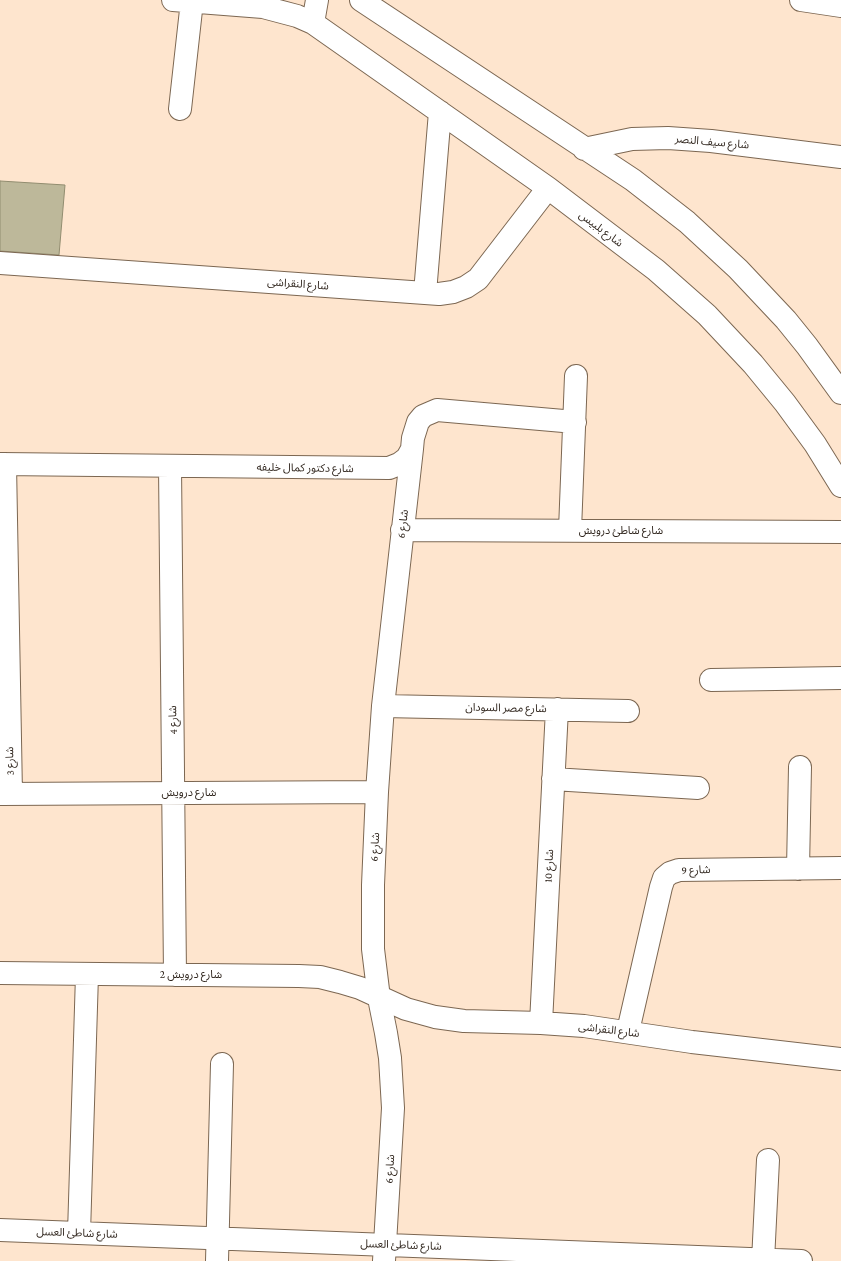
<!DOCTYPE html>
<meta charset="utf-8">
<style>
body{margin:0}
canvas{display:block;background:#fee5ce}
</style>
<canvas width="841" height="1261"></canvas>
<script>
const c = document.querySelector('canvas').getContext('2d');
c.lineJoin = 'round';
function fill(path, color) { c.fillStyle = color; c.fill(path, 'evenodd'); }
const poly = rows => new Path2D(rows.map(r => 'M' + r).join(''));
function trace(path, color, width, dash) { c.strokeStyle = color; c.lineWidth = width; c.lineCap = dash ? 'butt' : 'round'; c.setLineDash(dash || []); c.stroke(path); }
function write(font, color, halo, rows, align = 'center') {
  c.font = font + ' "Crimson Pro","Noto Sans Arabic",serif'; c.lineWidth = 4; c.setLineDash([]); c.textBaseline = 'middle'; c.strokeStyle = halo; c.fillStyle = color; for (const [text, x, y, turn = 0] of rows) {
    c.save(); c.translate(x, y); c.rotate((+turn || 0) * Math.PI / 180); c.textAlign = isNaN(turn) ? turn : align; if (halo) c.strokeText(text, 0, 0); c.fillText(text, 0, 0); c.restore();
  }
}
const building = poly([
 [0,181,65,185,59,255,0,251,0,181]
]);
const minor = poly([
 [173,0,263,7,297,16,313,23,548,188,656,270,707,315,753,364,785,403,815,444,841,486],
 [361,0,633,180,687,222,738,269,786,320,807,346,841,393],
 [801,0,841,6],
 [313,23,317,0],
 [180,109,192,1],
 [584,149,632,139,668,138,711,141,841,157],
 [0,263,425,293,439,294,453,292,466,287,478,279,548,188],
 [425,293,440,112],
 [0,464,389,468,399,464,407,458,412,449,413,438,418,422,423,416,437,410,575,422],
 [5,464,11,794],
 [170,466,175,975],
 [402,530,841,532],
 [570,530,576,376],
 [711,680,841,678],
 [383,706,628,711],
 [553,779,698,788],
 [0,794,377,792],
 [798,869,800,767],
 [0,973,299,976,320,977,340,982,360,988,406,1009,435,1017,464,1021,541,1023,584,1026,692,1042,841,1059],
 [541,1023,557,709],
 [628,1031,661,887,664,878,670,873,679,870,841,868],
 [0,1230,801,1261],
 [79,1233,87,975],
 [217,1261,222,1064],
 [384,1261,393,1108,390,1058,386,1033,379,998,373,949,373,885,377,792,383,706,412,449],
 [763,1261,768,1160]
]);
const streetNames = [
 ["شارع سيف النصر",712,142,5],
 ["شارع بلبيس",601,229,37],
 ["شارع النقراشى",298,284,4],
 ["شارع دكتور كمال خليفه",305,468,1],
 ["شارع 6",403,524,-83],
 ["شارع شاطئ درويش",621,531],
 ["شارع مصر السودان",506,708,1],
 ["شارع 4",173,720,-91],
 ["شارع 3",10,761,-91],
 ["شارع درويش",189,793],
 ["شارع 6",375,847,-87],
 ["شارع 10",549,866,-87],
 ["شارع 9",696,870,-2],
 ["شارع درويش 2",191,975],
 ["شارع النقراشى",609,1030,7],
 ["شارع 6",390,1169,-87],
 ["شارع شاطئ العسل",77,1233,2],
 ["شارع شاطئ العسل",401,1245,2]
];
fill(building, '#bdb89a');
trace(building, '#928d70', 1);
trace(minor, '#7c6752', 24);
trace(minor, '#fff', 22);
write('11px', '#30261e', '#fff', streetNames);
</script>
